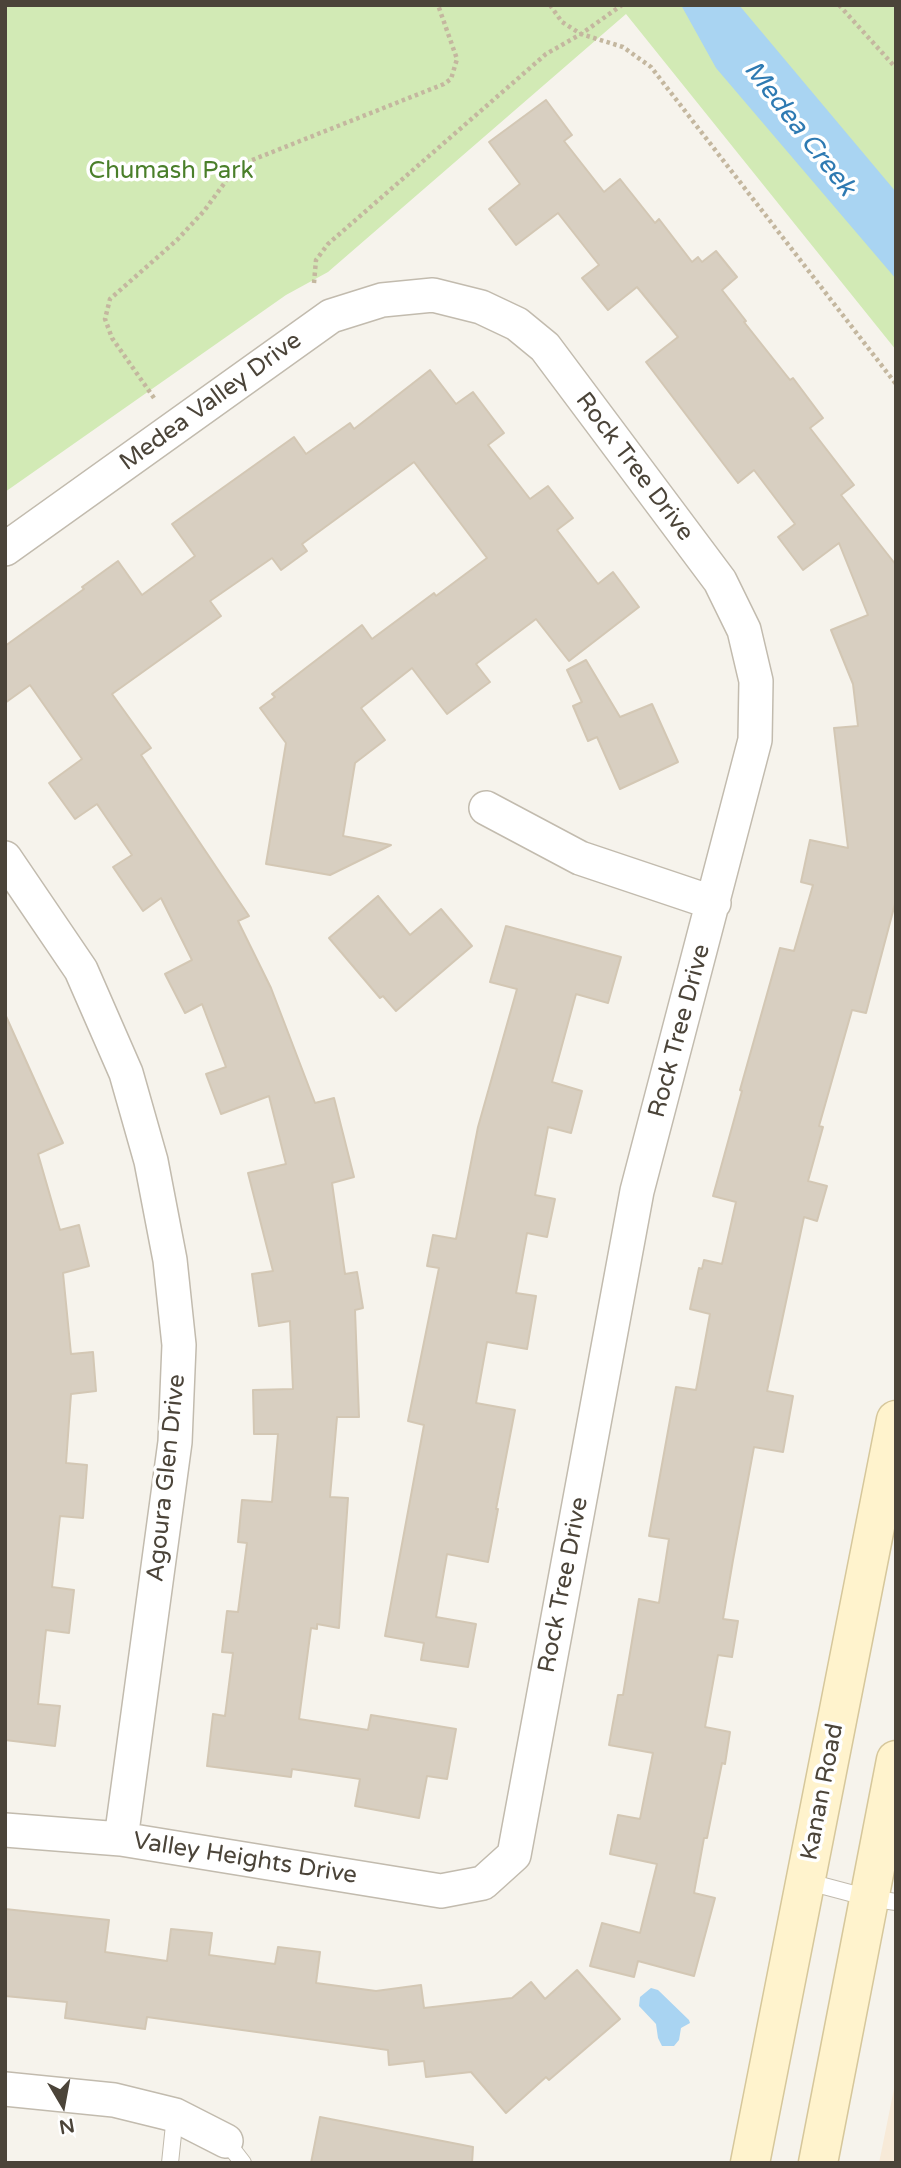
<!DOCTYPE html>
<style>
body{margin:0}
#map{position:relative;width:901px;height:2168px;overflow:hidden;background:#f6f3ec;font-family:"Varela Round",sans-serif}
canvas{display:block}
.frame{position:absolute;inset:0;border:7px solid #4b4439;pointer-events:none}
.north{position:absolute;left:28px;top:2070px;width:70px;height:70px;-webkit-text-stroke:5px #fff;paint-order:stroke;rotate:170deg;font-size:19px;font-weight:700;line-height:28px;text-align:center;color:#4b4439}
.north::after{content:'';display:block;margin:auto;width:24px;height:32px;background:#4b4439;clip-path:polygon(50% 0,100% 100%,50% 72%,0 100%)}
</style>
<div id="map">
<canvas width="901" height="2168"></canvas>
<div class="frame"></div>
<div class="north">N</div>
</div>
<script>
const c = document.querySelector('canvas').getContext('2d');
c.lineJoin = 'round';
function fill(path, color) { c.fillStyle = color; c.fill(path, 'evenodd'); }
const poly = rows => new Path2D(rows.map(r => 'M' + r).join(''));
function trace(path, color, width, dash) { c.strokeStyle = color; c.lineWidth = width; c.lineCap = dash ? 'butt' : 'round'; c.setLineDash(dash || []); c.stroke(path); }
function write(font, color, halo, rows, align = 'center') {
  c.font = font + ' "Varela Round",sans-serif'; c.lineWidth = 7; c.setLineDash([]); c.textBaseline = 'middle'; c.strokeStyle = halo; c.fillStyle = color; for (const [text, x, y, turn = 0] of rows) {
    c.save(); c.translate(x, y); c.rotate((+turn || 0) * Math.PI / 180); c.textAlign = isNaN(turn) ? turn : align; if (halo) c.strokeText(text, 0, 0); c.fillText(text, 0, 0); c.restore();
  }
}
const commercial = poly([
 [896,2079,896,2163,879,2163]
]);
const green = poly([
 [5,5,896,5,896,350,626,14,328,272,286,295,5,492]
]);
const water = poly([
 [681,5,739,5,896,192,896,279,716,68],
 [651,1988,658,1990,689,2020,690,2023,681,2028,679,2040,674,2046,662,2046,658,2038,656,2024,639,2006,640,1997]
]);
const building = poly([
 [546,100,572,135,564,141,604,192,620,179,655,223,659,219,692,262,698,257,702,262,716,251,737,277,722,290,746,321,744,322,790,380,793,378,823,418,810,428,854,485,841,495,896,565,896,900,866,1013,852,1010,819,1126,823,1127,808,1181,827,1186,817,1221,804,1217,767,1391,793,1396,783,1452,754,1447,733,1560,723,1619,738,1621,732,1657,718,1655,705,1727,730,1732,725,1764,722,1763,707,1838,704,1838,694,1893,715,1898,694,1976,638,1961,634,1977,590,1966,602,1923,640,1933,657,1864,610,1854,618,1815,640,1819,653,1753,609,1745,618,1695,623,1695,639,1599,659,1603,669,1539,649,1536,676,1387,696,1390,710,1314,690,1309,699,1268,702,1269,704,1260,722,1264,736,1202,713,1196,742,1091,740,1090,780,948,794,951,813,885,801,882,810,840,848,848,834,728,858,726,853,684,831,630,868,615,839,543,803,570,778,537,795,524,754,470,738,483,646,362,678,337,637,287,608,310,582,278,599,265,558,213,516,245,489,209,520,184,489,142,546,100],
 [430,370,456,404,473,392,504,433,488,445,530,499,548,486,573,518,557,530,598,584,613,572,639,607,569,661,536,619,476,664,490,682,447,714,412,668,361,708,385,740,355,763,343,836,391,845,330,875,266,864,286,743,260,708,275,697,272,694,362,625,372,639,434,593,436,596,487,558,414,462,302,544,307,551,281,570,272,558,210,601,221,616,112,694,151,748,141,755,249,916,238,921,271,988,315,1103,334,1098,354,1177,332,1183,345,1274,357,1272,363,1308,355,1310,359,1417,337,1417,330,1497,348,1498,339,1628,317,1624,317,1629,311,1628,299,1719,368,1730,371,1715,456,1729,447,1779,427,1776,419,1818,355,1806,360,1779,292,1769,291,1777,207,1766,213,1714,225,1716,233,1653,222,1652,227,1611,238,1612,247,1543,238,1542,242,1500,272,1502,278,1434,254,1434,253,1390,293,1389,290,1321,259,1326,252,1274,273,1271,248,1173,286,1164,269,1096,221,1114,206,1074,226,1067,202,1004,185,1013,165,974,192,960,161,898,143,911,113,867,132,855,97,804,75,819,49,783,82,759,30,685,5,703,5,646,84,589,82,587,118,561,142,595,195,556,172,524,294,437,306,454,350,423,354,429,430,370],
 [586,660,620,717,652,704,678,762,620,789,597,737,588,741,573,706,582,702,567,670,586,660],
 [378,896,410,935,441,909,472,946,396,1011,383,996,380,998,329,938,378,896],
 [506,926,621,957,608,1003,576,994,552,1082,582,1091,571,1133,548,1127,535,1195,555,1199,547,1237,527,1233,516,1293,536,1296,527,1349,487,1342,476,1403,515,1410,496,1509,498,1509,488,1562,447,1554,436,1617,476,1624,468,1667,421,1660,424,1643,385,1636,424,1425,408,1421,439,1268,427,1266,433,1235,456,1239,478,1127,517,989,490,982,506,926],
 [5,1014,63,1143,38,1154,60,1230,79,1225,89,1266,63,1273,71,1354,93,1352,96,1391,71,1394,66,1463,87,1465,83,1518,60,1516,52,1587,74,1590,69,1633,46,1630,38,1704,60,1706,55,1746,5,1740,5,1014],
 [5,1909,109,1920,105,1952,167,1961,171,1929,212,1933,209,1955,275,1964,278,1947,320,1952,316,1983,376,1991,421,1985,424,2008,512,1998,531,1982,545,1999,577,1970,620,2019,549,2080,546,2077,506,2113,471,2072,426,2077,424,2061,389,2065,388,2050,147,2017,145,2029,65,2018,67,2002,5,1996,5,1909],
 [320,2117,473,2147,472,2163,311,2163,320,2117]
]);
const path = poly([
 [550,5,562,22,581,34,623,47,651,67,896,384],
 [839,5,896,68],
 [314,283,316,260,328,244,546,54,581,34,622,5],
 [154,398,112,338,105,319,110,299,177,240,204,211,237,166,444,84,451,79,457,59,438,5]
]);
const lane = poly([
 [805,1881,869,1898,896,1902],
 [226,2141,243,2163],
 [170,2163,175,2115]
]);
const street = poly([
 [5,549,331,316,382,300,433,295,481,307,517,324,545,347,720,581,744,630,756,681,755,740,637,1191,514,1855,483,1883,441,1891,121,1839,5,1830],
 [486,808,580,858,714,903],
 [5,858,81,970,126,1073,151,1161,170,1260,179,1345,175,1442,121,1839],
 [5,2089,114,2100,175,2115,226,2141]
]);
const secondary = poly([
 [750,2163,896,1420],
 [818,2163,896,1760]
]);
const parkNames = [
 ["Chumash Park",171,172]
];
const streetNames = [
 ["Medea Valley Drive",211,402,-36],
 ["Rock Tree Drive",634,467,53],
 ["Rock Tree Drive",680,1031,-75],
 ["Agoura Glen Drive",167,1478,-84],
 ["Rock Tree Drive",564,1585,-79],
 ["Kanan Road",823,1792,-79],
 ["Valley Heights Drive",245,1859,9]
];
const waterNames = [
 ["Medea Creek",799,129,52]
];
fill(commercial, '#f7ead8');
fill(green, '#d2eab5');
fill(water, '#a9d4f2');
fill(building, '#d8cfc1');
trace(building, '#d3c7b4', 2);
trace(lane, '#c2bbae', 18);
trace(street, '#c2bbae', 36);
trace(secondary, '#d6c79b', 41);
trace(path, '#c4b79f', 4.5, [3.5, 3.5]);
trace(lane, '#fff', 16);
trace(street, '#fff', 33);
trace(secondary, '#fff3cd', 38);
write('24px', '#4a7f2a', '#fff', parkNames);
write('24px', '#4b4439', '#fff', streetNames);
write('italic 26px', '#2e7ab2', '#fff', waterNames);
</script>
